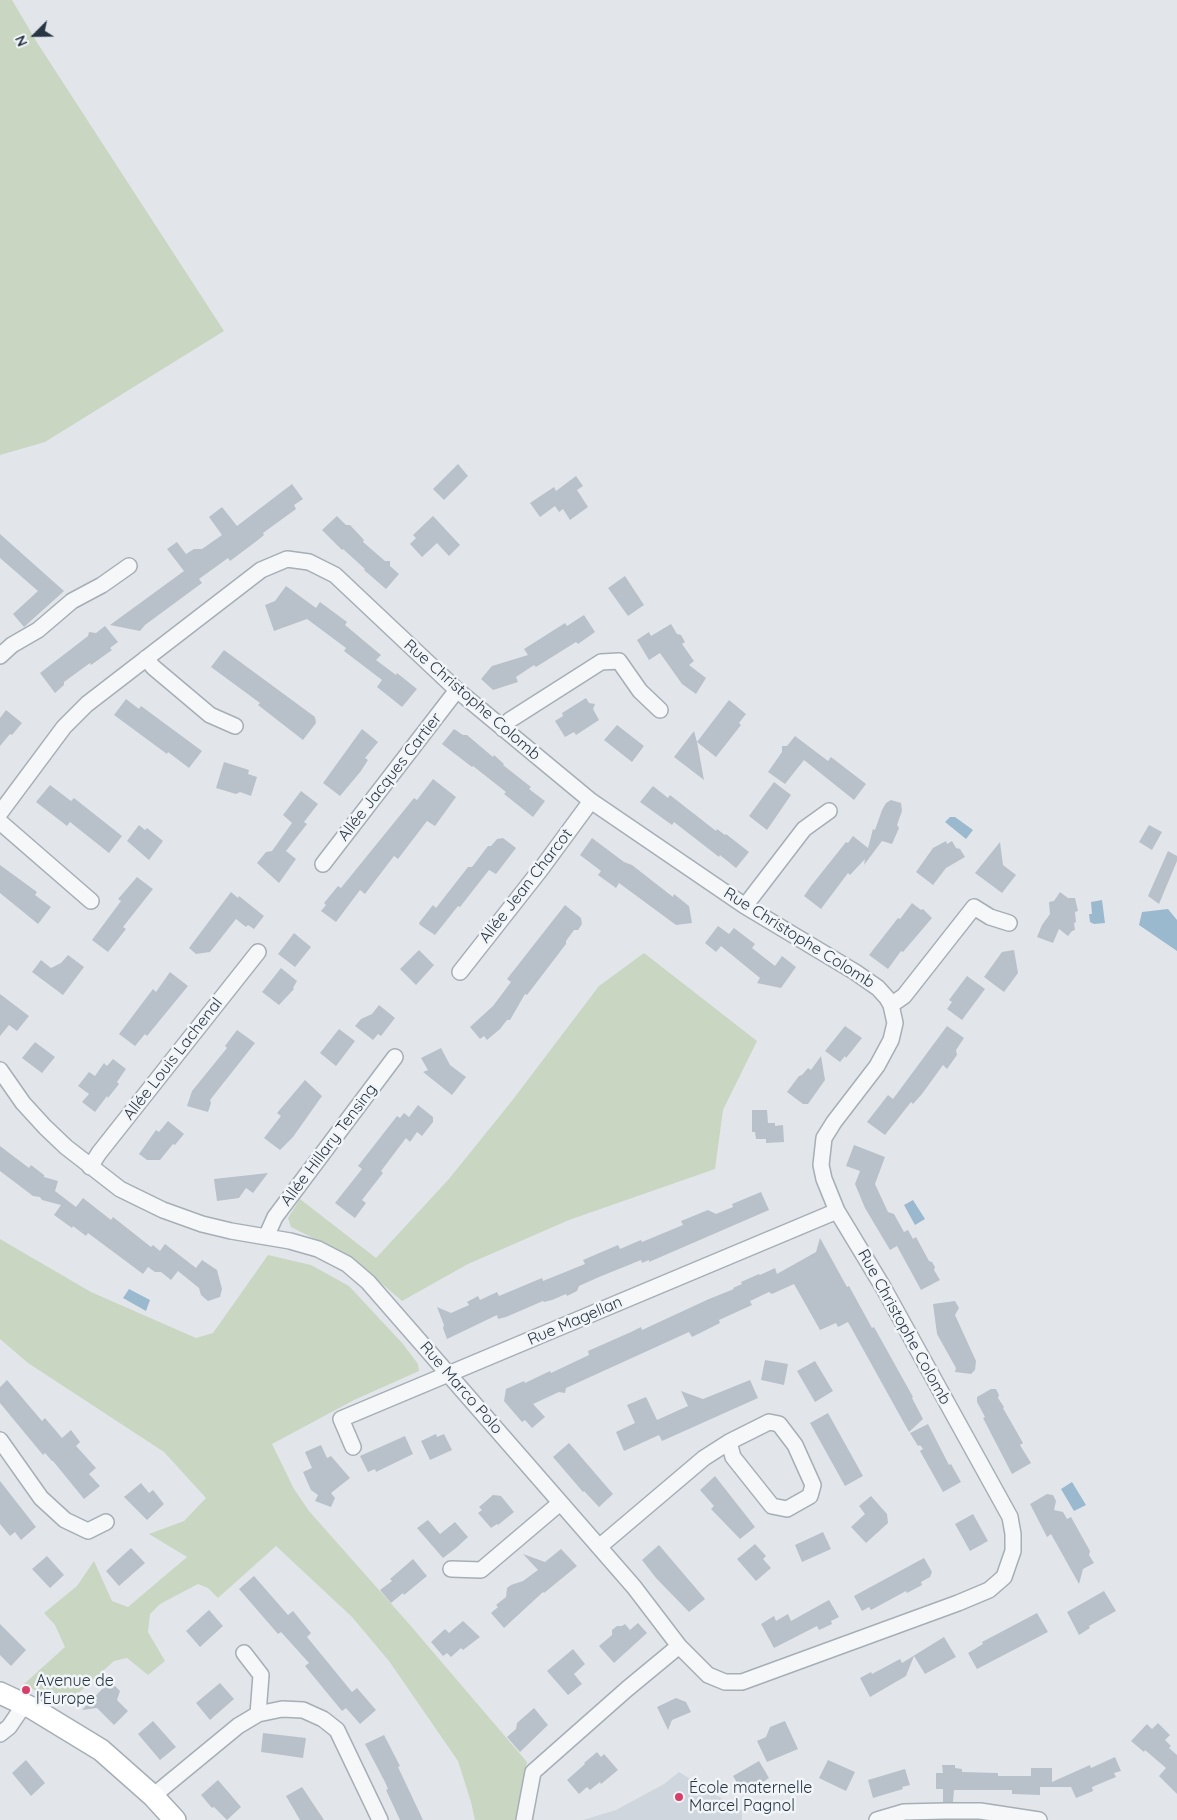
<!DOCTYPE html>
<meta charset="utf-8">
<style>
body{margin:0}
#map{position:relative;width:1177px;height:1820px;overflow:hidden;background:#e2e6eb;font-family:Quicksand,sans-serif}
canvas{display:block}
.north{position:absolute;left:10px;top:10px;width:50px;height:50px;-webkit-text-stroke:4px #f2f5f8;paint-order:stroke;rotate:247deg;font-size:14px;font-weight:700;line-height:20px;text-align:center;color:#283644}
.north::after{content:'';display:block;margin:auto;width:18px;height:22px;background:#283644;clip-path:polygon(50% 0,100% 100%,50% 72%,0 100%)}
</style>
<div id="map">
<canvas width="1177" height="1820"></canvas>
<div class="north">N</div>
</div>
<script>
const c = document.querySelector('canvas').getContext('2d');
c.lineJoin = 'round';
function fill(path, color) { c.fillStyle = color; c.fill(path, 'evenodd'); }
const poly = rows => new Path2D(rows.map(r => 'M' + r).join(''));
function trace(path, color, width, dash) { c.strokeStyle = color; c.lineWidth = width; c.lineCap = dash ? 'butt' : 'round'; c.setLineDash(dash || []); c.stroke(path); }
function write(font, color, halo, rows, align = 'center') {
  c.font = font + ' Quicksand,sans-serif'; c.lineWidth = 5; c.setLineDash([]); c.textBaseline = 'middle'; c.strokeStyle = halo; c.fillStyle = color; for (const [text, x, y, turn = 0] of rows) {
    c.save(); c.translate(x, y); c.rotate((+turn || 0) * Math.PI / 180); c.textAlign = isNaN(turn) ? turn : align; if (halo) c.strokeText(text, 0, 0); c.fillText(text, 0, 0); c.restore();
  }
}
const built = poly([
 [679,1772,742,1811,742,1820,583,1820,616,1810,664,1784]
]);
const green = poly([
 [0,0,12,0,38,44,224,331,45,442,0,455],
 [644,953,757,1041,723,1110,715,1169,569,1220,468,1264,402,1301,351,1257,291,1227,288,1218,300,1199,376,1258,448,1180,511,1102,599,986],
 [0,1239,91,1292,196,1338,213,1333,268,1255,311,1265,349,1286,403,1344,418,1364,419,1371,354,1400,272,1444,294,1489,309,1511,410,1625,527,1762,515,1820,475,1820,471,1802,458,1761,389,1661,352,1617,276,1546,218,1598,208,1588,198,1584,160,1604,150,1614,148,1632,165,1661,148,1675,127,1658,114,1661,63,1707,24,1684,65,1647,55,1625,44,1613,77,1586,94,1561,112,1601,128,1607,187,1557,149,1534,184,1521,206,1498,164,1452,28,1363,0,1339]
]);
const water = poly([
 [950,817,955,817,973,830,966,839,945,822],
 [1102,900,1105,923,1094,924,1090,922,1089,914,1092,914,1091,902],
 [1168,909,1177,920,1177,951,1139,925,1142,912],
 [913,1200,925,1219,915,1225,904,1205],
 [129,1289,150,1300,146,1311,123,1298],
 [1072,1482,1086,1505,1074,1511,1061,1489]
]);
const building = poly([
 [458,464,468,476,444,500,433,489],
 [576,476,583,486,577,490,588,507,570,520,563,509,559,512,555,506,540,517,530,503,554,487,556,491],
 [292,484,303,499,294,505,296,509,263,533,264,535,258,540,230,561,228,558,199,579,202,583,145,625,140,631,110,625,184,571,167,549,177,542,186,554,194,549,202,549,222,535,209,517,222,507,237,526],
 [337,516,346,525,350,525,364,540,363,542,385,561,390,561,390,566,399,574,386,589,364,570,365,569,343,549,342,550,322,530],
 [433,516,460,545,449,556,437,543,422,557,410,544,416,538,413,535],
 [0,534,64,591,24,627,13,614,38,591,0,558],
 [625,576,644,605,628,616,608,588],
 [286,586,316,608,320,602,347,622,345,625,381,655,376,660,396,675,397,673,417,689,402,707,377,687,382,680,344,651,346,648,307,619,274,631,265,605,275,601],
 [584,615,595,632,578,644,576,642,536,667,534,665,516,677,518,682,493,690,481,679,492,666,528,655,524,649,565,623,567,626],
 [671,624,677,634,681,635,685,642,682,644,694,661,689,665,706,678,696,694,682,684,660,653,649,660,637,640,649,632,651,636],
 [105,626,118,642,110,648,112,650,91,665,90,663,64,682,64,685,55,693,40,673,88,636,89,632,96,633],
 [224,650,315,717,316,723,303,740,258,705,260,703,211,667],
 [586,698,589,703,595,704,593,709,599,720,576,735,574,732,565,737,555,721,563,716,562,713],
 [126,699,139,709,141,706,202,751,189,768,168,752,167,754,114,715],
 [729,700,746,714,739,723,741,725,716,757,697,742],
 [6,710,22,723,12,735,10,734,0,746,0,718],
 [617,725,644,746,632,762,604,740],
 [362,729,378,742,365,758,368,760,361,771,340,796,323,783],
 [454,729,463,735,467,735,493,757,494,755,504,764,503,765,531,787,529,789,545,801,533,817,504,794,506,792,473,766,472,767,442,744],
 [694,731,697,742,704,780,674,757],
 [795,736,828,761,831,757,866,784,854,800,804,760,785,784,768,772,782,752,782,746,787,746],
 [224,762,249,770,248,774,257,777,251,796,240,792,236,794,216,788],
 [433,779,456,797,435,826,427,821,398,859,394,856,365,894,360,890,336,922,321,911,326,905,324,903,338,886,341,888,414,798,417,800],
 [774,782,791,795,767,830,749,816],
 [50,785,71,801,74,798,122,836,109,853,70,822,67,826,36,802],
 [653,786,668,798,670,795,716,831,717,829,725,835,726,834,749,852,736,868,720,855,719,857,674,822,672,825,640,802],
 [301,791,318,804,304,822,307,824,286,851,296,859,279,883,257,863,266,852,272,851,292,823,283,815],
 [891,800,901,803,902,811,897,825,899,828,892,844,882,841,864,865,865,859,850,875,848,873,821,909,804,896,811,886,846,842,848,843,853,836,868,848,873,829,875,830,882,810,886,803],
 [139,825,145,830,147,828,163,841,149,860,127,841],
 [1149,825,1162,832,1152,850,1139,842],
 [503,838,516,848,496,874,489,870,460,907,458,906,435,935,420,925,419,923,422,919,433,905,436,908,468,867,472,867,488,846,491,846,497,839],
 [592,838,624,862,632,865,673,897,674,894,689,906,692,923,676,925,619,883,616,888,598,875,601,871,580,855],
 [946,841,947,844,952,841,956,848,960,849,965,857,946,868,933,885,916,872,933,848],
 [1000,842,1003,865,1016,875,1002,893,975,873],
 [1168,851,1177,856,1177,861,1159,904,1148,896],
 [0,865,37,892,35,895,51,907,38,924,0,893],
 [137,877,153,889,123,927,126,929,108,952,92,940,121,901,118,899],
 [231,892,238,898,239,896,264,916,254,929,248,925,246,927,236,919,210,952,196,954,189,948],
 [1060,892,1068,898,1075,898,1078,911,1075,912,1076,922,1074,923,1075,930,1072,931,1068,936,1059,929,1053,943,1037,937,1042,925,1050,914,1049,902,1054,901],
 [912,903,921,910,923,909,932,918,903,952,901,951,888,969,869,955,898,918,900,919],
 [565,905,581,918,582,924,578,930,574,930,566,941,566,944,527,995,525,994,510,1020,507,1020,500,1029,487,1040,484,1036,480,1039,470,1027,493,1006,511,982,507,979],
 [718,926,729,934,734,928,755,944,752,948,775,966,782,956,796,967,781,988,757,983,760,978,721,946,716,952,705,943],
 [294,933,311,947,295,967,278,954],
 [419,950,434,965,416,985,400,969],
 [1014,950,1018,973,1004,992,984,977,1002,952],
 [68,955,84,967,63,995,32,972,41,960,51,968,61,963],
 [281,968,297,981,293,988,294,989,279,1005,262,992],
 [170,972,188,986,147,1036,145,1034,135,1046,119,1034,153,989,156,992],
 [967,976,985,989,962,1020,947,1009,952,1002,949,1000],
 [0,994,29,1016,17,1031,9,1025,0,1036],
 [379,1005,395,1018,381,1036,378,1034,373,1040,355,1026,361,1019,372,1014],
 [845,1026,862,1038,846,1058,845,1056,840,1062,825,1051],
 [947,1026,964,1038,956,1050,957,1055,947,1069,943,1065,922,1094,913,1104,911,1102,885,1135,867,1122,888,1095,893,1099],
 [339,1029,355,1041,336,1066,320,1053],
 [237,1030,255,1043,210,1100,211,1103,208,1112,187,1106,192,1091,227,1048,225,1046],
 [35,1042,55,1057,42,1073,22,1058],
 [441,1048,450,1065,466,1077,452,1095,423,1072,428,1070,421,1058],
 [821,1056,825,1080,808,1104,803,1104,787,1092,799,1076,802,1075,808,1068,811,1070],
 [113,1059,126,1069,117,1082,119,1084,108,1098,107,1096,95,1112,82,1102,89,1094,78,1086,89,1072,95,1076,104,1063,107,1066],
 [305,1080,322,1096,293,1137,280,1150,264,1138,281,1116,277,1113],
 [418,1105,433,1117,433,1122,422,1136,417,1132,410,1142,406,1138,381,1171,383,1173,362,1200,366,1203,355,1218,335,1203,362,1169,358,1166,397,1116,400,1118,404,1113,409,1117],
 [752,1110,767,1110,768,1123,775,1123,775,1126,783,1125,784,1142,766,1143,766,1139,756,1139,755,1132,752,1132],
 [168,1121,184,1134,175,1145,173,1144,160,1160,147,1160,139,1154,156,1130,159,1132],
 [854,1145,885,1157,875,1184,888,1212,894,1214,904,1232,908,1230,913,1239,916,1237,929,1261,932,1262,935,1267,934,1270,940,1280,921,1290,897,1246,890,1250,865,1208,855,1184,860,1171,846,1166],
 [0,1146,29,1168,31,1165,44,1175,44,1177,58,1181,55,1191,76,1207,83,1198,111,1220,113,1217,151,1247,153,1245,160,1251,165,1244,196,1268,202,1260,217,1270,222,1289,220,1297,208,1301,201,1295,199,1288,178,1271,171,1280,161,1272,155,1272,148,1267,143,1274,88,1233,86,1236,73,1226,72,1228,54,1215,61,1205,42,1200,40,1197,33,1196,0,1171],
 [268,1173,253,1193,246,1188,239,1198,217,1201,214,1179],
 [761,1192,769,1210,649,1262,649,1260,642,1263,641,1260,599,1277,579,1286,577,1291,567,1296,566,1294,552,1300,544,1302,543,1301,506,1317,498,1319,497,1315,447,1339,443,1328,444,1325,437,1307,451,1313,469,1305,467,1302,478,1296,480,1300,497,1292,499,1296,542,1278,543,1281,585,1264,583,1260,618,1245,620,1249,641,1240,642,1242,683,1225,681,1221,708,1210,716,1214,733,1207,732,1204],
 [820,1238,847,1287,849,1286,872,1328,874,1327,913,1397,912,1398,923,1419,909,1432,848,1322,838,1327,836,1323,820,1330,794,1284,772,1294,769,1292,750,1301,752,1305,719,1320,720,1323,692,1337,689,1332,566,1388,565,1393,559,1392,533,1404,545,1417,532,1428,525,1420,522,1422,504,1401,506,1389,524,1381,525,1383,550,1371,551,1373,589,1355,588,1351,631,1332,641,1327,642,1330,709,1299,734,1289,733,1288,742,1284,741,1282,759,1274,760,1275,775,1268,777,1274,816,1252],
 [955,1301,959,1308,955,1315,976,1361,975,1370,971,1374,955,1372,956,1368,937,1334,933,1304],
 [765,1360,788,1364,784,1385,761,1380],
 [815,1361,833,1391,815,1402,797,1371],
 [7,1380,42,1421,45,1418,62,1438,71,1430,80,1442,76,1446,96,1468,89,1474,100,1486,84,1499,53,1461,52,1461,45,1453,43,1455,0,1403,0,1387],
 [750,1380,758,1398,662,1441,659,1435,624,1451,616,1432,635,1423,627,1405,646,1397,657,1420,688,1406,681,1391,703,1399],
 [991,1389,996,1389,999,1395,998,1398,1004,1407,1003,1408,1023,1443,1020,1445,1031,1463,1012,1474,983,1418,985,1417,977,1402,977,1397],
 [828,1413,863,1476,845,1486,810,1423],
 [928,1424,949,1465,951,1464,961,1482,943,1492,920,1451,923,1449,920,1445,918,1446,910,1433],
 [436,1434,437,1437,444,1434,452,1450,430,1460,421,1441],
 [405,1436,413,1454,376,1472,375,1469,368,1472,360,1456],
 [569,1443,613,1494,599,1507,584,1491,583,1492,553,1457],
 [321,1445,327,1458,331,1456,350,1478,331,1493,335,1498,331,1507,315,1501,318,1495,311,1490,303,1472,312,1468,305,1452],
 [715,1476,755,1527,740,1539,711,1509,714,1506,700,1490],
 [0,1481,36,1527,21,1540,15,1532,10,1536,0,1524],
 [141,1483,149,1493,153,1490,164,1504,147,1520,124,1497],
 [1047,1494,1053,1495,1056,1501,1054,1510,1063,1512,1067,1519,1071,1517,1090,1551,1089,1555,1094,1563,1083,1569,1079,1584,1051,1534,1047,1537,1030,1504],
 [493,1495,501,1496,514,1512,498,1525,497,1524,491,1528,478,1513,482,1510,479,1507],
 [871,1496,887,1514,888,1523,866,1543,851,1527,865,1514,859,1506],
 [973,1514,988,1541,970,1551,955,1524],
 [428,1520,440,1534,455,1522,468,1537,456,1548,443,1558,417,1528],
 [823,1532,831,1549,802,1562,795,1545],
 [755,1544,766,1556,763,1559,771,1568,756,1581,737,1559],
 [659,1545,705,1599,689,1612,656,1578,642,1560],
 [131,1548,145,1563,119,1586,106,1571],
 [561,1549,577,1566,544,1593,543,1592,504,1628,491,1613,498,1607,496,1605,506,1597,507,1588,511,1585,523,1581,538,1570,523,1554,545,1562],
 [47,1556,64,1575,50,1588,32,1569],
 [924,1558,932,1572,930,1577,921,1582,922,1585,907,1593,906,1591,871,1610,869,1607,862,1611,854,1596],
 [413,1559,427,1576,404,1595,403,1593,391,1603,380,1590,392,1581,390,1579],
 [254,1576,288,1615,293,1611,311,1633,307,1637,352,1692,357,1688,376,1710,360,1724,346,1708,342,1711,305,1666,309,1663,281,1632,278,1634,239,1589],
 [1104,1591,1116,1611,1089,1626,1090,1628,1079,1635,1067,1612],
 [829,1600,839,1617,831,1621,832,1624,819,1630,817,1626,774,1648,761,1624,774,1616,776,1621,788,1614,791,1621],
 [209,1610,223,1626,200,1647,186,1631],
 [1037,1613,1048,1632,977,1669,968,1653,983,1644,982,1642],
 [463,1621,480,1637,463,1650,461,1648,451,1657,447,1653,443,1656,431,1642,445,1629,449,1633],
 [638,1623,647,1633,614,1663,599,1646,612,1635,612,1630,617,1626,622,1626,625,1624,630,1630],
 [0,1624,26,1650,11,1666,0,1655],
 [944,1637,956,1657,925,1674,914,1656,906,1676,870,1697,860,1678,871,1672,872,1674,900,1659,902,1663],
 [573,1649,585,1664,574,1674,582,1684,568,1695,547,1671],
 [110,1681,120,1691,117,1700,128,1711,114,1725,97,1708,82,1710],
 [220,1683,234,1699,210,1720,196,1703],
 [676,1698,686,1702,691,1712,672,1720,668,1730,657,1707],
 [534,1708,548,1725,520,1752,507,1737,516,1729,517,1723],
 [153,1721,176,1747,160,1760,138,1734],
 [785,1721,798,1749,767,1762,757,1741,766,1737,770,1727],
 [1158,1723,1170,1735,1165,1740,1171,1746,1169,1748,1177,1755,1177,1794,1159,1776,1166,1768,1145,1750,1144,1752,1131,1741,1147,1724,1152,1729],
 [263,1733,306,1738,303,1758,261,1752],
 [384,1735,400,1766,398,1767,423,1820,400,1820,386,1790,388,1789,385,1782,365,1744],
 [597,1752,601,1757,604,1754,618,1770,601,1784,600,1782,590,1790,587,1787,579,1794,567,1780,585,1764,584,1763],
 [1115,1757,1121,1771,1114,1773,1116,1777,1092,1787,1093,1791,1076,1798,1071,1787,1040,1787,1040,1795,1012,1794,1012,1790,954,1790,953,1802,943,1802,943,1789,936,1789,936,1773,943,1773,942,1765,955,1765,955,1768,962,1769,962,1772,998,1773,998,1776,1031,1776,1031,1768,1052,1768,1052,1782,1090,1765,1091,1768],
 [26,1760,45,1783,31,1796,12,1773],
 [828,1760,855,1772,846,1791,819,1778],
 [759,1761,769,1778,744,1794,733,1776],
 [905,1769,910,1785,902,1787,903,1789,873,1798,868,1780],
 [218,1780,241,1807,227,1820,214,1807,212,1808,201,1795],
 [302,1787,324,1820,300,1820,286,1796]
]);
const street = poly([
 [0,656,12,645,38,630,72,601,102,585,129,566],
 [146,658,153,667,210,715,235,726],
 [503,729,510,720,601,662,619,661,640,691,660,710],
 [0,813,64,727,87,704,261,570,287,559,309,562,335,575,457,690,591,801,745,906,855,972,878,988,887,998,891,1005,895,1023,891,1040,877,1066,834,1122,824,1138,821,1165,824,1179,837,1211,883,1287,1010,1517,1013,1534,1013,1551,1004,1577,989,1590,958,1603,742,1682,725,1682,708,1675,679,1646],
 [0,822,91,901],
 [323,864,457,690],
 [745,906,804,829,829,811],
 [460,972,541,869,591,801],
 [891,1005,904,996,974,907,990,917,1009,923],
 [0,1070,23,1103,45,1127,66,1147,120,1189,163,1210,202,1224,231,1231,290,1241,318,1249,347,1264,368,1282,634,1587,679,1646,627,1689,533,1772,524,1820],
 [90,1167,99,1153,258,952],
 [266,1237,275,1217,395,1057],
 [0,1440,41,1498,65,1520,88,1531,106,1522],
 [353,1447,341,1419,837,1211],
 [599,1547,704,1458,729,1442,769,1422,779,1424,795,1445,813,1485,810,1496,787,1509,772,1506,733,1457,729,1442],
 [451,1569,481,1570,560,1503],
 [244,1653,261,1675,258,1714],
 [0,1734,9,1727,24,1705],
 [153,1796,238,1726,258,1714,282,1709,303,1710,323,1719,337,1730,380,1820],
 [877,1820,904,1812,945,1811,980,1811,1039,1820]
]);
const secondary = poly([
 [0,1693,32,1708,101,1750,153,1796,175,1820]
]);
const markers = [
 [26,1690,5,"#d83e68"],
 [679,1797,5,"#d83e68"]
];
const streetNames = [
 ["Rue Christophe Colomb",472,700,41],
 ["Allée Jacques Cartier",390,777,-52],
 ["Allée Jean Charcot",526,886,-52],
 ["Rue Christophe Colomb",799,938,32],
 ["Allée Louis Lachenal",173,1059,-52],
 ["Allée Hillary Tensing",329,1145,-53],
 ["Rue Magellan",575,1321,-23],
 ["Rue Christophe Colomb",904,1327,61],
 ["Rue Marco Polo",461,1388,49]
];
const poiNames = [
 ["Avenue de",36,1681],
 ["l'Europe",36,1699],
 ["École maternelle",689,1788],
 ["Marcel Pagnol",689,1806]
];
fill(built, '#cfd6dd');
fill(green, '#c9d6c2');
fill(water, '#9ab9ce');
fill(building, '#b8c0c9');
trace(street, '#a6aeb6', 18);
trace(secondary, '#a6aeb6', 24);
trace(street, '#f5f7f9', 15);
trace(secondary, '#fff', 21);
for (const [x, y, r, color] of markers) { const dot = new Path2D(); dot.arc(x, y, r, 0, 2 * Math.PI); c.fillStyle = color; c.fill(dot); trace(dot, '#f2f5f8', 2); }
write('16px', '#283644', '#f2f5f8', streetNames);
write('16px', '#283644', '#f2f5f8', poiNames, 'left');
</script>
